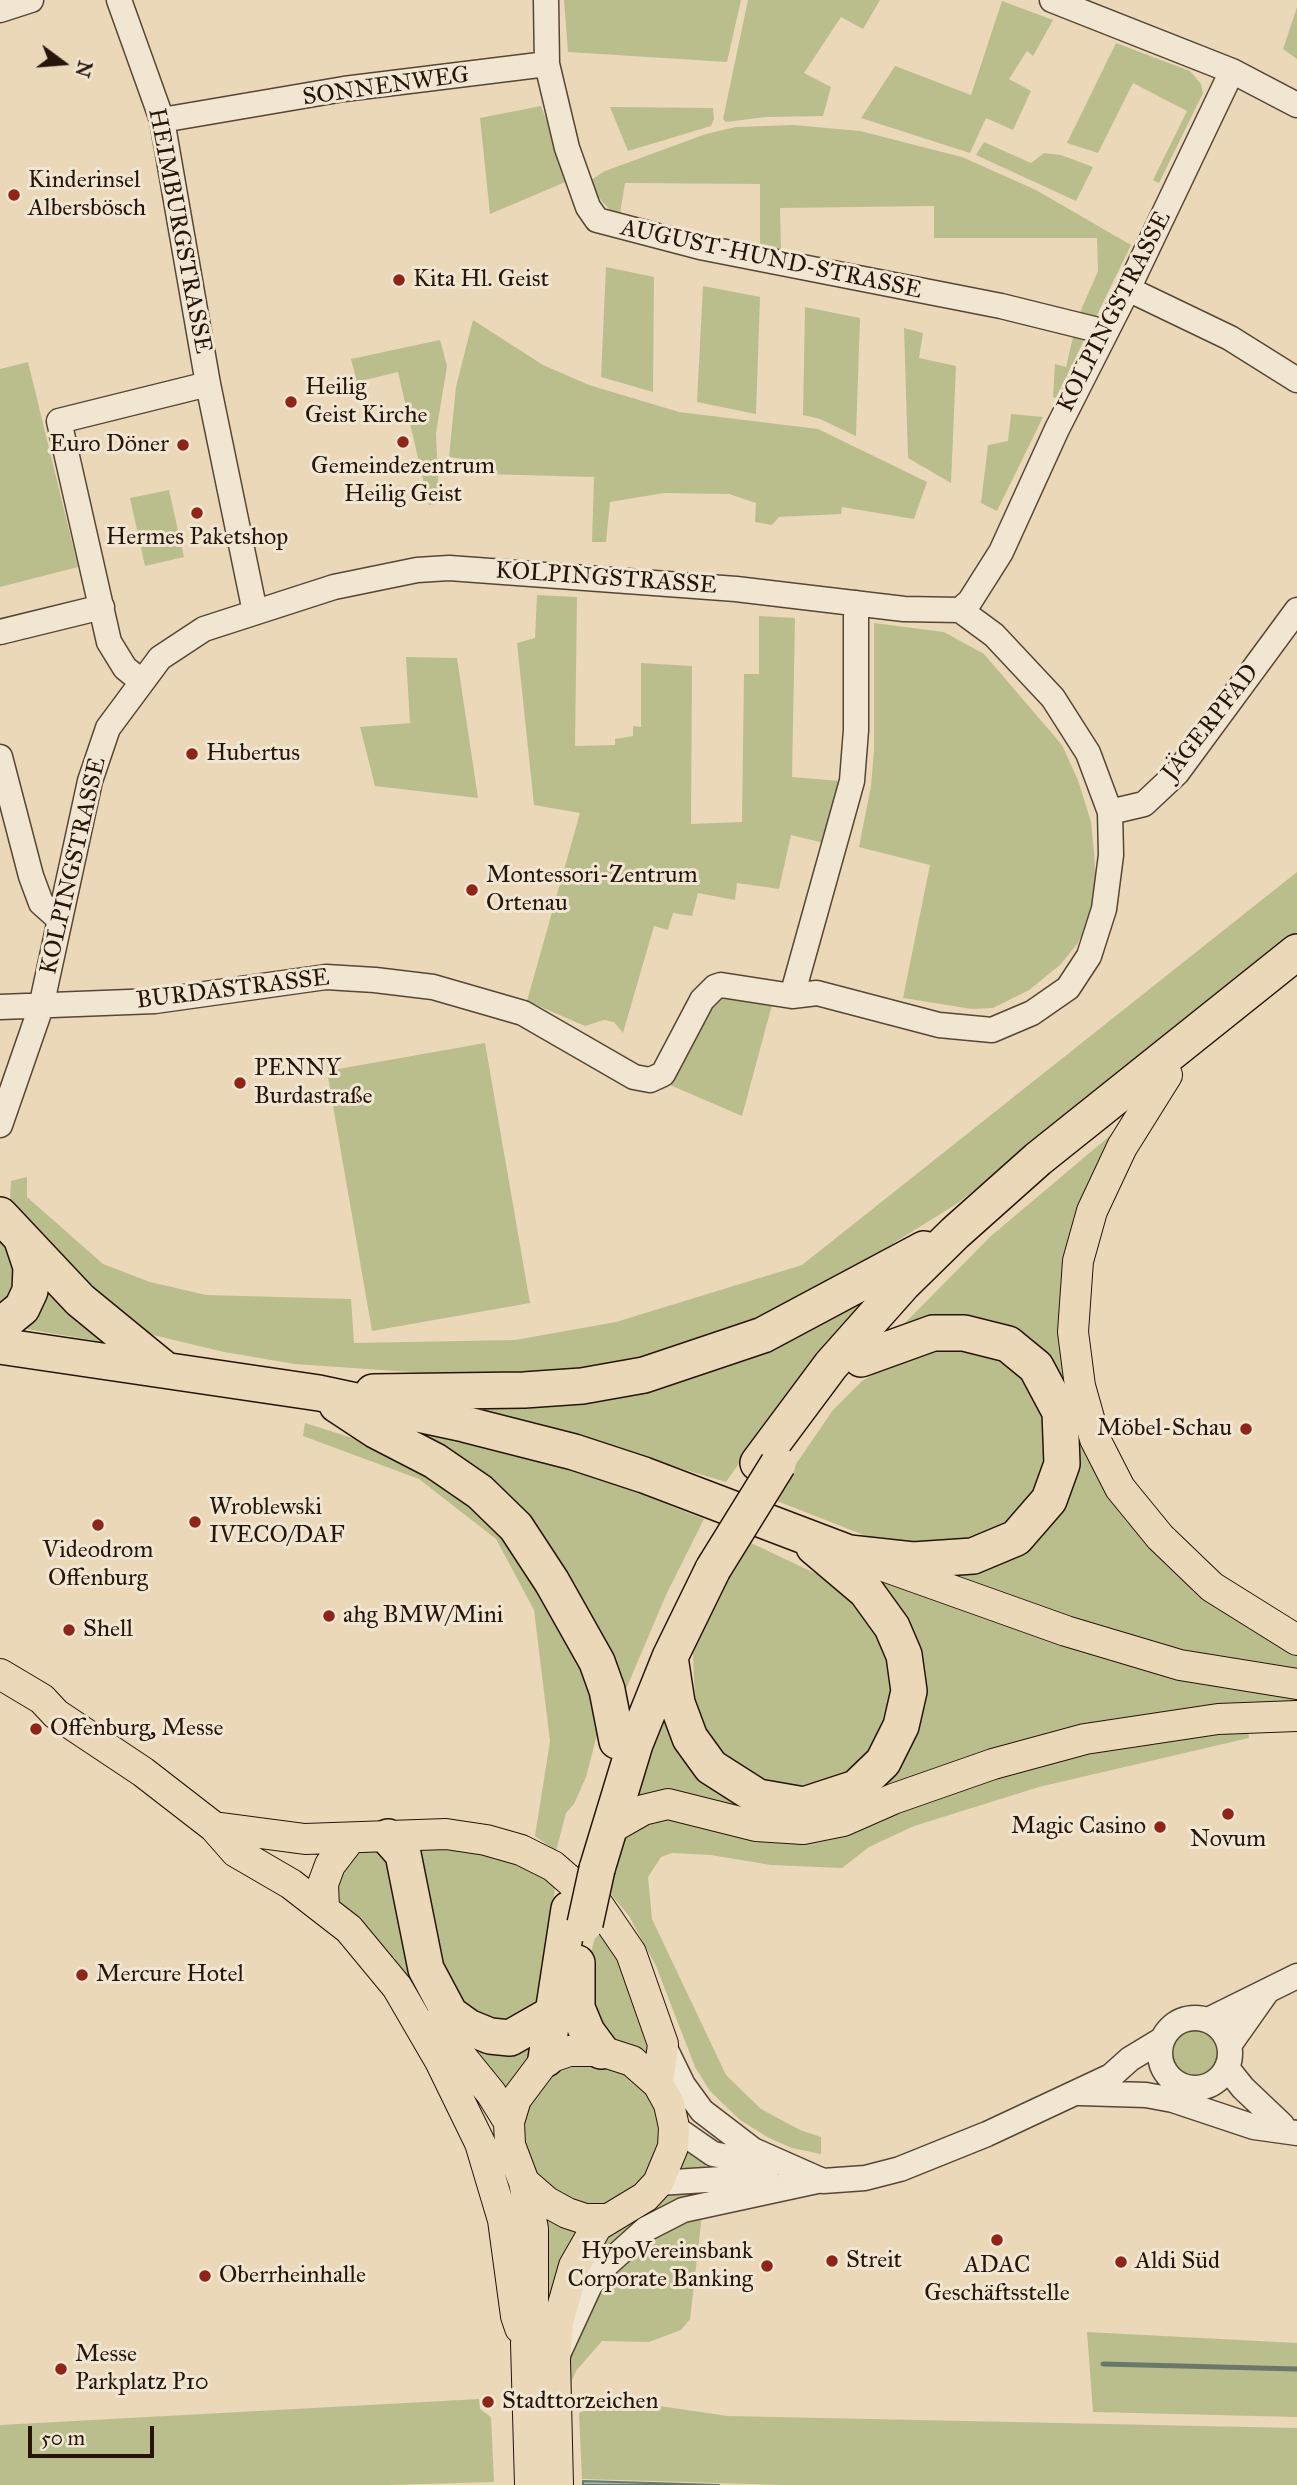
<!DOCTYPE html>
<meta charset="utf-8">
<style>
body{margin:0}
#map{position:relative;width:1297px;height:2485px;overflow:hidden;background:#ead8b9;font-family:"IM FELL Great Primer",serif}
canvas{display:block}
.north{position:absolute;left:28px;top:28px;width:70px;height:70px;-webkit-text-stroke:5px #f1e6d2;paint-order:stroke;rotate:106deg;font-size:19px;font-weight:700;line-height:28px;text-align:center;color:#261508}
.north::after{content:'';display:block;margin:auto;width:24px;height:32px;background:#261508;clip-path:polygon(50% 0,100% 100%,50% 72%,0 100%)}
.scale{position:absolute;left:28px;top:2426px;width:126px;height:32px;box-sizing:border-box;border:4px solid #261508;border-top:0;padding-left:9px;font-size:21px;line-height:24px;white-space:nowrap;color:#261508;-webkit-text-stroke:5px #f1e6d2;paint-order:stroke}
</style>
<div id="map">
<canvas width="1297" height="2485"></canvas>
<div class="north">N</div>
<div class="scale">50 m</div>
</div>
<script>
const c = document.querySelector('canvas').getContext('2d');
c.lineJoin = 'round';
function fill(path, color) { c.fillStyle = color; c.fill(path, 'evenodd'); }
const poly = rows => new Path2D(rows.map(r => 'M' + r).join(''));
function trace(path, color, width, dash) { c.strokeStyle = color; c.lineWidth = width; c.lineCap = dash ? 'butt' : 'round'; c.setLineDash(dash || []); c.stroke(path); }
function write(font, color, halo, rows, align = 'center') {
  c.font = font + ' "IM FELL Great Primer",serif'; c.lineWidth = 6; c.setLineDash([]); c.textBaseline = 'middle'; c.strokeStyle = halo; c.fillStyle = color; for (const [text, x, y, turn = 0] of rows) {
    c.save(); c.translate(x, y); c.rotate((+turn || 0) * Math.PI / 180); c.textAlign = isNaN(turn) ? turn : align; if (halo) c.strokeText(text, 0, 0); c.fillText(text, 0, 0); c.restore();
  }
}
const green = poly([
 [564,0,741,0,727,62,568,52],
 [748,0,880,0,863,29,841,17,804,73,831,87,823,116,766,117,726,122,723,119],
 [1002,1,1053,20,1033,56,1027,51,1009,79,1031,91,1013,130,986,118,970,153,861,118,895,66,971,95],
 [1297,7,1297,59,1283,49],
 [1116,43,1190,71,1201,84,1203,93,1159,183,1153,180,1187,111,1133,83,1098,153,1067,143],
 [541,106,570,180,490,214,480,118],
 [610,107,713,108,714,119,711,126,628,151],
 [794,125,860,131,962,157,1036,190,1131,245,1096,317,1078,317,1098,271,1097,238,934,238,934,206,780,208,781,250,760,249,760,184,625,183,619,220,591,189,591,180,605,171,706,134,736,127],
 [984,142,1031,163,1044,153,1061,155,1093,167,1076,201,976,155],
 [606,267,654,277,653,392,601,377],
 [703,286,760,297,756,414,697,402],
 [805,307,860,318,856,436,820,419,803,415],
 [473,320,543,365,589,385,679,412,818,429,927,482,914,519,842,507,841,514,779,517,772,525,755,522,756,503,729,494,664,493,610,502,606,542,592,542,594,477,483,474,483,462,449,457,456,387],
 [904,328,923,333,919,358,956,366,951,483,908,458],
 [1074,333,1086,336,1056,398,1053,397,1055,364,1066,367],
 [440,340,447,366,436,433,439,503,429,505,398,372,357,382,351,359],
 [28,362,78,567,0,587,0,369],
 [1011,414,1043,417,997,511,981,503,988,445,1008,441],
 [169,490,184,557,145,566,130,498],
 [537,595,577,597,575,746,615,745,615,739,633,736,633,726,641,727,641,663,692,666,691,824,742,822,744,674,759,674,759,616,795,618,792,777,840,781,824,843,791,835,779,889,737,883,735,900,698,893,692,916,673,913,668,930,654,926,623,1033,614,1022,604,1020,585,1026,527,1001,580,813,534,805,517,643,535,638],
 [874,623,944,632,984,654,1062,745,1078,780,1091,822,1094,852,1096,887,1090,917,1078,943,1060,965,1029,990,993,1008,972,1009,903,998,930,865,859,847,871,786,874,750],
 [406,657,457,658,478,798,375,786,360,727,410,723],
 [1297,872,1297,932,958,1203,815,1292,719,1336,620,1363,530,1377,454,1375,295,1364,224,1352,153,1335,101,1306,18,1217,10,1201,11,1181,27,1177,27,1197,103,1264,150,1282,206,1295,351,1299,354,1343,515,1340,616,1322,802,1265],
 [723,997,772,1005,742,1116,670,1085,712,999],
 [485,1043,530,1303,372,1331,327,1071],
 [1125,1123,1081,1216,1090,1451,1297,1648,1297,1674,1204,1658,1093,1628,925,1571,1059,1505,1049,1366,898,1330,991,1236],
 [0,1233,21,1281,0,1311],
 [35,1268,123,1345,13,1327],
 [858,1301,865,1308,771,1418,726,1482,569,1435,422,1405,717,1367,809,1331],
 [941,1344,1020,1363,1056,1434,1027,1519,949,1549,874,1539,772,1499,833,1410,862,1381,885,1367],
 [384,1416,560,1462,704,1519,666,1595,615,1715,582,1613],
 [305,1423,400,1453,464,1492,508,1538,584,1656,599,1727,586,1777,574,1804,566,1813,556,1851,535,1836,550,1741,534,1610,496,1539,419,1479,303,1436],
 [749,1542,823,1577,852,1596,894,1660,892,1719,859,1773,806,1795,741,1779,704,1736,695,1703,693,1654,701,1625,721,1582],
 [854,1571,1297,1695,1297,1706,1158,1715,822,1816,622,1810,659,1708,681,1746,805,1811,915,1728],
 [1248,1729,1249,1738,1039,1787,914,1826,869,1847,842,1868,771,1865,711,1855,672,1853,661,1857,648,1877,652,1919,726,2075,761,2109,800,2130,821,2137,821,2154,792,2148,769,2138,740,2120,710,2091,695,2067,656,1966,629,1916,604,1886,624,1831,641,1819,690,1815,1026,1768,1135,1740],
 [408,1842,454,1843,536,1869,555,1885,546,1977,538,2004,503,2030,447,1993],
 [354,1849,392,1852,431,2001,538,2034,535,2050,504,2097,344,1910,336,1893,337,1877],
 [598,1923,610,1938,652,2057,612,2039,595,2018,588,1967],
 '1169 2052a26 26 0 1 1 52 0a26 26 0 1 1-52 0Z',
 [573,2058,624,2071,643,2089,656,2109,661,2126,660,2145,644,2178,592,2214,586,2214,535,2175,525,2146,523,2130,531,2103,552,2074],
 [687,2144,707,2158,704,2171,680,2169],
 [701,2187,700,2198,587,2265,606,2236,667,2195],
 [545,2208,578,2226,545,2340],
 [702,2215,690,2319,681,2330,649,2342,602,2341,576,2371,566,2394,570,2352,595,2286,640,2242],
 [1087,2332,1297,2343,1297,2417,1093,2412],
 [591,2396,728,2416,1297,2428,1297,2485,784,2485,582,2479,579,2413,586,2410],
 [479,2399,480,2409,491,2417,494,2482,388,2485,0,2485,0,2425]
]);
const water = poly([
 [583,2481,719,2485,583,2485,583,2481]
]);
const stream = poly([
 [1103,2364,1297,2369]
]);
const minor = poly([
 [119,0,162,120,208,384,255,612],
 [1052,0,1232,71,1297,105],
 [0,10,31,0],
 [547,64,567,148,588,207,597,220,700,247,1001,306,1106,332],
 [162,120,344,89,547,64,546,0],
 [1128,289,1230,338,1297,380],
 [0,632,102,607],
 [141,681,125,668,109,642,59,421,208,384],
 [0,757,31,876,41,903,59,919],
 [1110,812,1144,804,1177,773,1297,610],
 [792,996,852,781,856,730,856,603],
 [0,1007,155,1001,326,977,375,980,433,987,523,1013,634,1077,650,1080,663,1074,702,1000,715,987,721,985,792,996,817,993,939,1025,992,1030,1032,1013,1068,988,1089,956,1104,909,1111,855,1110,812,1088,753,1053,698,994,635,960,610],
 [0,1125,41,1007,90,781,108,728,160,658,204,629,334,587,417,570,449,568,736,589,904,609,960,610,970,601,1001,552,1057,429,1128,289,1232,71],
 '1160 2053a35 35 0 1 1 70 0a35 35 0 1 1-70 0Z',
 [1208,2020,1297,1976],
 [663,2044,683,2085,702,2111,753,2150,823,2181,865,2178,900,2169,987,2134,1111,2076,1130,2059,1163,2039],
 [1230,2044,1266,1993],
 [1227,2068,1243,2088,1282,2125],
 [1080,2093,1146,2095,1173,2100,1254,2127,1297,2133],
 [674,2127,713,2154,770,2165],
 [658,2183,738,2178,775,2186],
 [560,2350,590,2285,605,2266,646,2229,683,2210,817,2181]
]);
const major = poly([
 [1167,1075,1122,1147,1092,1211,1078,1261,1073,1332,1080,1386,1095,1439,1120,1488,1160,1537,1212,1587,1297,1640],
 [878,1564,1066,1631,1180,1665,1297,1684],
 [0,1674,42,1699,56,1714,143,1772,214,1827,305,1839,446,1834,486,1840,521,1850,553,1866,599,1906,631,1953,663,2044,658,2084],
 [214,1827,236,1852,291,1884,349,1929,397,1987,440,2061,480,2143,503,2220,516,2316,520,2328],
 [608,1830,643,1810,668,1804,756,1826,803,1829,843,1821,893,1799,993,1764,1085,1739,1218,1719,1297,1716],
 [324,1908,323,1884,330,1865,350,1839],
 [435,2024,491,2093,509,2122],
 [524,2182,547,2202,567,2213,585,2219,605,2219],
 [530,2485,526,2343,533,2315,533,2229,524,2182,510,2145,509,2122,516,2099,546,2059,569,2051,601,2051,632,2061,658,2084,669,2104,674,2127,673,2147,658,2183,645,2197,597,2226,574,2266,558,2322,555,2360,558,2485]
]);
const highway = poly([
 [0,1215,80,1300,163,1368],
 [0,1326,22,1308,30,1291,31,1267,22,1240],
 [0,1346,319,1393,464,1424,574,1452,644,1475,849,1553,913,1560,973,1556,1016,1538,1049,1500,1062,1464,1060,1412,1036,1367,1008,1344,964,1333,933,1333,861,1359],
 [373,1392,524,1390,582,1386,644,1375,763,1335,924,1249],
 [337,1405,375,1430,435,1461,480,1492,516,1527,552,1582,597,1662,607,1690,617,1741],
 [758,1463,831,1365,903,1284,955,1233,1038,1159,1297,952],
 [670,1657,677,1703,690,1738,711,1767,758,1797,804,1805,856,1788,883,1762,901,1726,909,1691,904,1655,892,1627,866,1591,814,1547],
 [388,1837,403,1854,426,1969,450,2014,468,2027,490,2036,510,2038,552,2014],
 [597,1869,635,1744,670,1657,713,1569],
 [577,1963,577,2008,587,2032,601,2051],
 [546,2059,569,1909]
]);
const highwayBridge = poly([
 [713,1569,778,1464],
 [585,1924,597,1869]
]);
const markers = [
 [14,195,7,"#8f2418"],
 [399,280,7,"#8f2418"],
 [291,402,7,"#8f2418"],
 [403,442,7,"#8f2418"],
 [183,445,7,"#8f2418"],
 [197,513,7,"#8f2418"],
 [192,754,7,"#8f2418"],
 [472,890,7,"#8f2418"],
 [240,1083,7,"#8f2418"],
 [1246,1429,7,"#8f2418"],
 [195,1522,7,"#8f2418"],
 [98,1525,7,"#8f2418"],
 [329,1616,7,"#8f2418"],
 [69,1630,7,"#8f2418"],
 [36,1729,7,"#8f2418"],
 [1228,1814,7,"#8f2418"],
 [1160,1827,7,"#8f2418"],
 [82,1975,7,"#8f2418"],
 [997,2240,7,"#8f2418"],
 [832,2261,7,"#8f2418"],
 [1121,2262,7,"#8f2418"],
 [767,2266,7,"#8f2418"],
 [205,2276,7,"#8f2418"],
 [61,2369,7,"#8f2418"],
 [488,2402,7,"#8f2418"]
];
const streetNames = [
 ["SONNENWEG",386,87,-8],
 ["HEIMBURGSTRASSE",179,231,79],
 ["AUGUST-HUND-STRASSE",771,260,12],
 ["KOLPINGSTRASSE",1115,312,-63],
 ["KOLPINGSTRASSE",606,579,4],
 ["JÄGERPFAD",1211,723,-52],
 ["KOLPINGSTRASSE",74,866,-77],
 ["BURDASTRASSE",233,990,-7]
];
const poiNames = [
 ["Kinderinsel",28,181],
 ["Albersbösch",28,209],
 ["Kita Hl. Geist",413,280],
 ["Heilig",305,388],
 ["Geist Kirche",305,416],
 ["Euro Döner",169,445,"right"],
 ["Gemeindezentrum",403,467,"center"],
 ["Heilig Geist",403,495,"center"],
 ["Hermes Paketshop",197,538,"center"],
 ["Hubertus",206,754],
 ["Montessori-Zentrum",486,876],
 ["Ortenau",486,904],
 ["PENNY",254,1069],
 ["Burdastraße",254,1097],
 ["Möbel-Schau",1232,1429,"right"],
 ["Wroblewski",209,1508],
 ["IVECO/DAF",209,1536],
 ["Videodrom",98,1551,"center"],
 ["Offenburg",98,1579,"center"],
 ["ahg BMW/Mini",343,1616],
 ["Shell",83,1630],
 ["Offenburg, Messe",50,1729],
 ["Magic Casino",1146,1827,"right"],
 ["Novum",1228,1840,"center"],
 ["Mercure Hotel",96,1975],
 ["HypoVereinsbank",753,2252,"right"],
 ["Corporate Banking",753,2280,"right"],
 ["Streit",846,2261],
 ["Aldi Süd",1135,2262],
 ["ADAC",997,2266,"center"],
 ["Geschäftsstelle",997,2294,"center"],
 ["Oberrheinhalle",219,2276],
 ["Messe",75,2355],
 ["Parkplatz P10",75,2383],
 ["Stadttorzeichen",502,2402]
];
fill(green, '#babe8d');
fill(water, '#98baae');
trace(water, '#6a786c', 2);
trace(stream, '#6a786c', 5);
trace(minor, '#574634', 27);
trace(major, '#261508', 32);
trace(highway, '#261508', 38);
trace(minor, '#f1e6d2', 24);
trace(major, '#ead8b9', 30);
trace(highway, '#ead8b9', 35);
trace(highwayBridge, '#261508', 38, []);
trace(highwayBridge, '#ead8b9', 35);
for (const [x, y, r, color] of markers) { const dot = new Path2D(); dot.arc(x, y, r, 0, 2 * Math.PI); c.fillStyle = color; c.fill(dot); trace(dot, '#f1e6d2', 2.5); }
write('24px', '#261508', '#f1e6d2', streetNames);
write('24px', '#261508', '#f1e6d2', poiNames, 'left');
</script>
